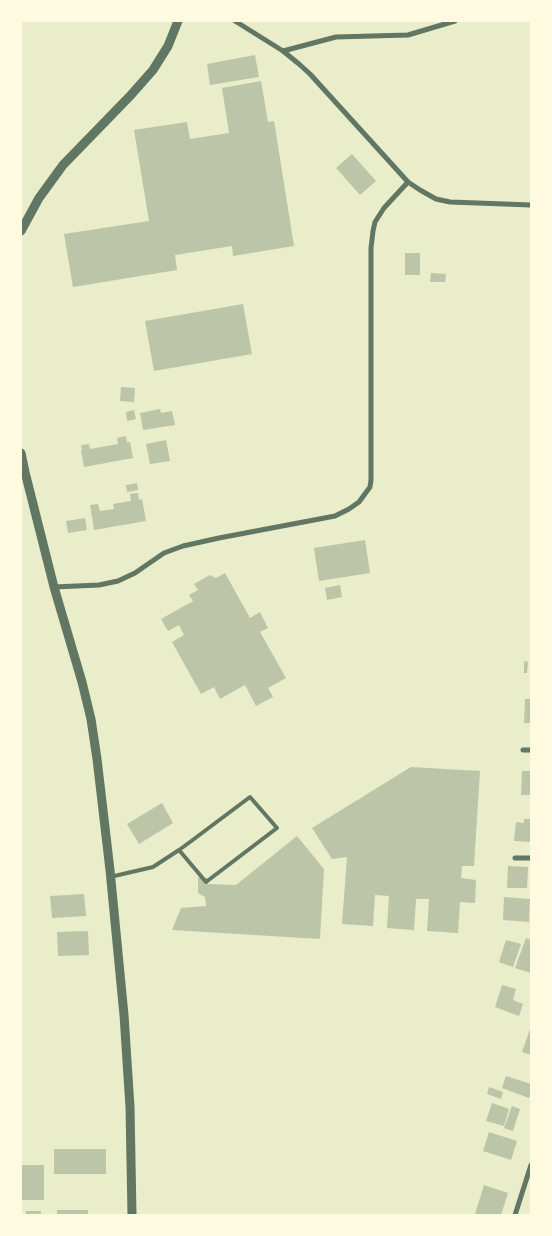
<!DOCTYPE html>
<style>
body{margin:0}
#map{position:relative;width:552px;height:1236px;overflow:hidden;background:#e9edc9;font-family:Mulish,sans-serif}
canvas{display:block}
.frame{position:absolute;inset:0;border:22px solid #fefae0;pointer-events:none}
</style>
<div id="map">
<canvas width="552" height="1236"></canvas>
<div class="frame"></div>
</div>
<script>
const c = document.querySelector('canvas').getContext('2d');
c.lineJoin = 'round';
function fill(path, color) { c.fillStyle = color; c.fill(path, 'evenodd'); }
const poly = rows => new Path2D(rows.map(r => 'M' + r).join(''));
function trace(path, color, width, dash) { c.strokeStyle = color; c.lineWidth = width; c.lineCap = dash ? 'butt' : 'round'; c.setLineDash(dash || []); c.stroke(path); }
const building = poly([
 [255,55,259,77,210,85,207,64],
 [261,81,268,122,274,121,294,246,233,256,232,246,175,255,177,270,73,287,64,234,149,221,134,130,187,122,190,139,229,133,222,88],
 [352,154,376,181,360,195,336,168],
 [405,253,420,253,420,275,405,275],
 [431,273,446,274,445,282,430,282],
 [243,304,252,354,154,371,145,321],
 [121,387,135,388,134,402,120,401],
 [160,409,161,413,172,411,175,425,143,430,140,413],
 [134,410,136,419,127,421,126,412],
 [126,436,127,442,130,442,133,458,84,467,81,450,82,450,81,445,89,444,90,449,118,444,117,438],
 [166,440,170,461,150,464,146,444],
 [137,483,138,490,127,492,126,485],
 [138,493,139,500,142,499,146,521,94,530,90,505,98,504,100,511,114,509,113,504,131,501,130,494],
 [85,518,87,530,68,533,66,521],
 [365,540,370,573,319,581,314,548],
 [225,573,250,618,260,612,268,628,260,632,286,678,268,688,273,697,256,706,245,685,220,699,214,687,201,694,172,642,184,635,179,625,168,631,161,619,193,601,189,595,198,590,194,584,210,575,216,578],
 [340,585,342,597,327,600,325,588],
 [524,661,528,662,527,673,524,673],
 [525,699,531,699,531,723,524,723],
 [411,767,480,771,474,866,462,866,461,878,476,880,475,903,460,902,458,933,427,931,429,899,416,899,414,930,387,928,389,896,375,895,373,926,342,924,347,857,332,859,312,828],
 [522,771,531,771,531,795,521,795],
 [162,803,173,823,139,844,127,824],
 [524,819,531,819,531,842,514,841,516,822,524,823],
 [297,836,324,869,320,939,172,930,181,908,206,906,205,897,198,893,198,877,208,878,208,884,236,885],
 [508,866,528,867,527,888,507,888],
 [84,894,86,916,52,918,50,896],
 [504,897,530,899,529,922,503,920],
 [88,931,89,955,58,956,57,932],
 [526,938,531,940,531,973,515,968],
 [506,940,521,944,513,967,499,962],
 [502,985,516,989,513,1000,523,1004,519,1016,495,1007],
 [531,1026,531,1055,522,1052],
 [506,1076,531,1084,531,1093,529,1098,502,1088],
 [489,1087,503,1092,501,1099,487,1094],
 [492,1103,509,1109,504,1126,486,1121],
 [512,1106,520,1109,513,1131,504,1128],
 [489,1132,517,1141,511,1160,483,1151],
 [54,1149,106,1149,106,1174,54,1174],
 [21,1165,44,1165,44,1200,21,1200],
 [484,1185,508,1193,501,1215,475,1214],
 [57,1210,88,1210,88,1215,57,1215],
 [26,1211,41,1211,41,1215,26,1215]
]);
const service = poly([
 [110,877,153,867,179,850,190,842,250,797,277,828,206,882,179,850]
]);
const minor = poly([
 [235,21,283,51,299,64,310,74,408,182,420,190,436,199,450,202,531,205],
 [283,51,336,37,408,35,455,21],
 [54,587,99,585,118,581,135,573,164,553,183,546,219,538,335,516,349,509,359,502,370,487,371,480,371,248,373,231,375,222,384,208,408,182],
 [523,750,531,750],
 [515,858,531,858],
 [515,1215,531,1165]
]);
const tertiary = poly([
 [21,231,39,198,63,165,130,96,153,70,168,46,178,21],
 [21,453,25,472,54,587,82,682,91,719,97,759,110,870,124,1015,130,1107,132,1215]
]);
fill(building, '#bcc5a7');
trace(service, '#617663', 4);
trace(minor, '#617663', 5);
trace(tertiary, '#617663', 9);
</script>
